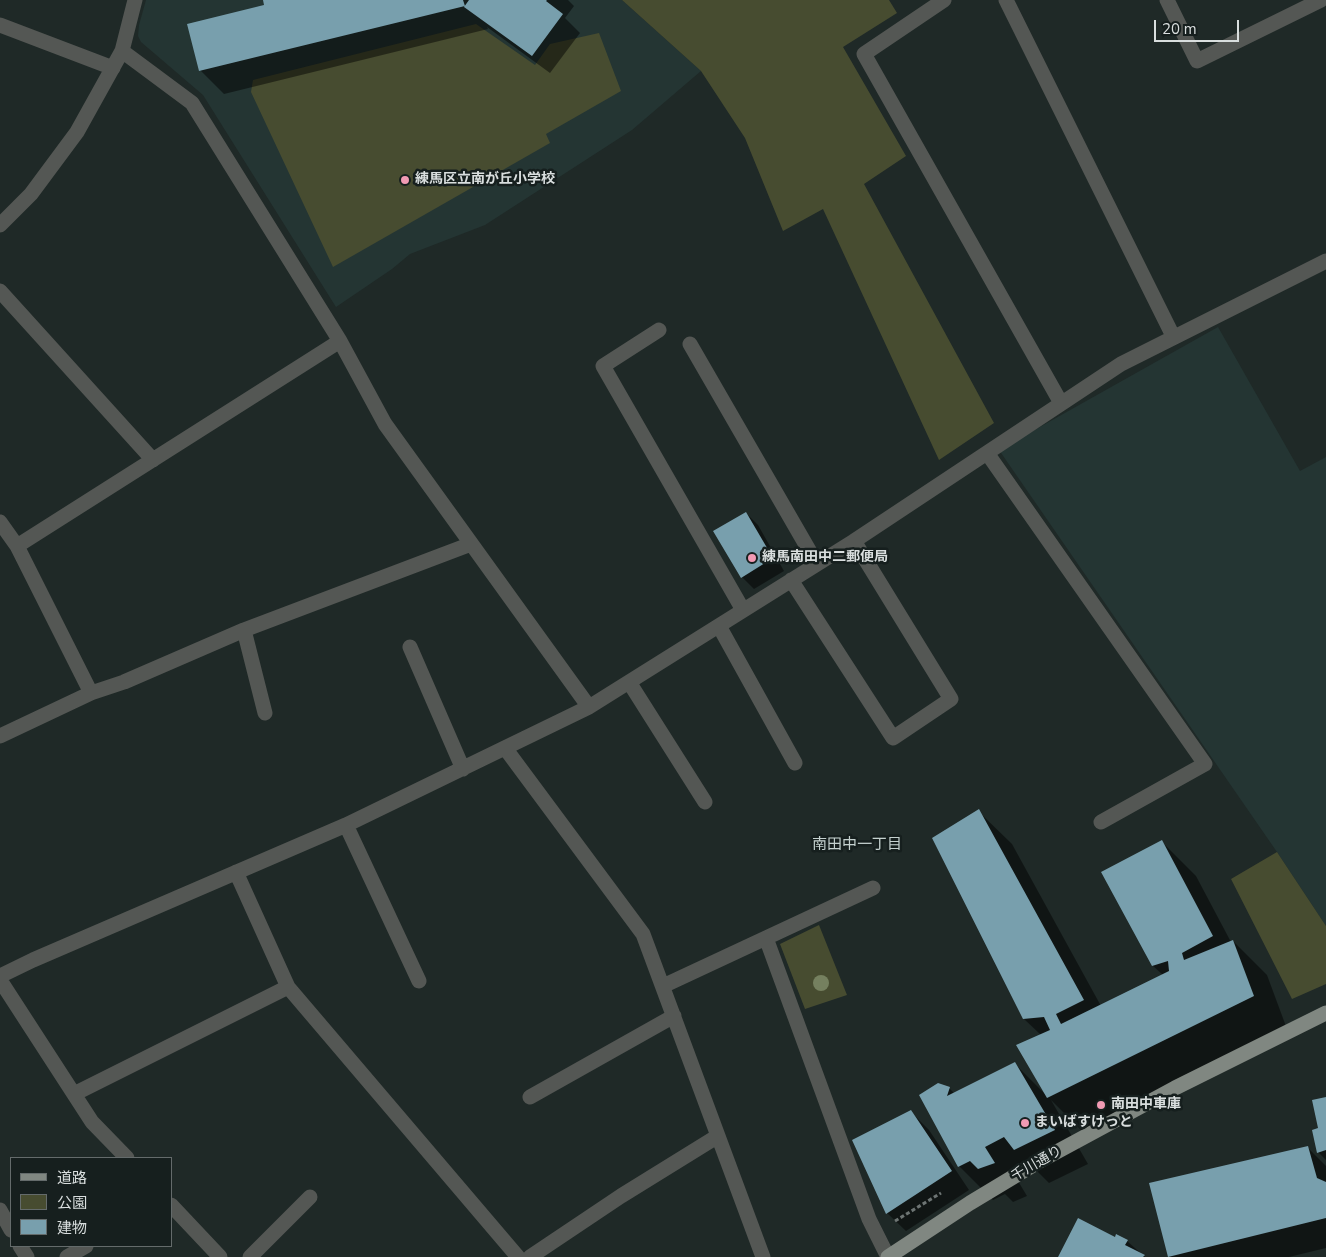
<!DOCTYPE html>
<meta charset="utf-8">
<style>
body{margin:0}
#map{position:relative;width:1326px;height:1257px;overflow:hidden;background:#1f2927;font-family:"Nunito Sans","Noto Sans JP",sans-serif}
canvas{display:block}
.legend{position:absolute;left:10px;top:1157px;width:162px;height:90px;box-sizing:border-box;background:#161f1e;border:1px solid #646b6b;margin:0;padding:6px 9px;list-style:none;font-size:15px;color:#d9dede}
.legend li{display:flex;align-items:center;gap:10px;height:25px}
.legend b{width:25px;border:1px solid #646b6b}
.scale{position:absolute;left:1154px;top:20px;width:85px;height:22px;box-sizing:border-box;border:2px solid #d9dede;border-top:0;padding-left:6px;font-size:15px;line-height:18px;white-space:nowrap;color:#d9dede;-webkit-text-stroke:4px #161f1e;paint-order:stroke}
</style>
<div id="map">
<canvas width="1326" height="1257"></canvas>
<ul class="legend">
<li><b style="height:6px;background:#808781"></b>道路</li>
<li><b style="height:14px;background:#474c30"></b>公園</li>
<li><b style="height:14px;background:#789fad"></b>建物</li>
</ul>
<div class="scale">20 m</div>
</div>
<script>
const c = document.querySelector('canvas').getContext('2d');
c.lineJoin = 'round';
function fill(path, color) { c.fillStyle = color; c.fill(path, 'evenodd'); }
const poly = rows => new Path2D(rows.map(r => 'M' + r).join(''));
function trace(path, color, width, dash) { c.strokeStyle = color; c.lineWidth = width; c.lineCap = dash ? 'butt' : 'round'; c.setLineDash(dash || []); c.stroke(path); }
function write(font, color, halo, rows, align = 'center') {
  c.font = font + ' "Nunito Sans","Noto Sans JP",sans-serif'; c.lineWidth = 5; c.setLineDash([]); c.textBaseline = 'middle'; c.strokeStyle = halo; c.fillStyle = color; for (const [text, x, y, turn = 0] of rows) {
    c.save(); c.translate(x, y); c.rotate((+turn || 0) * Math.PI / 180); c.textAlign = isNaN(turn) ? turn : align; if (halo) c.strokeText(text, 0, 0); c.fillText(text, 0, 0); c.restore();
  }
}
const built = poly([
 [146,0,622,0,701,71,632,130,485,225,410,254,392,269,336,307,203,95,141,42,138,36,139,25],
 [1218,327,1300,471,1326,457,1326,926,1277,852,999,450]
]);
const green = poly([
 [622,0,889,0,897,13,843,47,906,156,864,184,994,423,939,460,823,209,783,231,745,138,701,71],
 [476,24,535,65,550,44,599,33,621,91,546,134,550,143,333,267,251,92,253,80],
 [1277,852,1326,926,1326,984,1292,999,1231,879],
 [819,925,847,995,805,1009,780,944]
]);
const shadow = poly([
 [264,0,568,0,574,6,565,18,580,33,550,73,487,27,488,29,224,94,200,70,265,6],
 [746,513,758,525,784,571,754,589,742,577],
 [978,811,1012,844,1101,1006,1163,975,1153,966,1162,842,1196,876,1231,942,1233,941,1267,975,1287,1029,1082,1131,1051,1100,1088,1164,1049,1183,1037,1171,1018,1181,1027,1196,1013,1202,1005,1194,993,1200,959,1166,938,1084,950,1089,955,1094,1014,1063,1045,1094,1041,1035,1024,1019],
 [1326,1098,1326,1160,1318,1152,1320,1129],
 [910,1111,929,1130,969,1190,906,1231,887,1213,854,1140],
 [1308,1148,1326,1166,1326,1248,1289,1257,1169,1257,1151,1184],
 [1115,1238,1127,1241,1145,1257,1059,1257]
]);
const building = poly([
 [263,0,463,0,465,6,199,71,187,24,264,5],
 [469,0,547,0,546,1,563,14,532,56,464,7],
 [746,512,773,558,741,578,713,531],
 [979,809,1084,1000,1056,1014,1061,1024,1169,971,1168,961,1152,966,1101,872,1162,840,1213,936,1182,953,1184,960,1233,940,1254,996,1047,1098,1016,1045,1050,1030,1044,1017,1023,1019,932,838],
 [1015,1062,1055,1130,1014,1150,1004,1137,985,1147,995,1163,978,1169,970,1161,958,1167,919,1095,938,1083,950,1087,947,1096],
 [1326,1097,1326,1150,1317,1153,1312,1130,1318,1128,1312,1100],
 [911,1110,952,1171,886,1214,852,1140],
 [1308,1146,1317,1178,1326,1182,1326,1218,1168,1257,1149,1183],
 [1078,1218,1115,1237,1116,1234,1128,1240,1125,1245,1145,1255,1143,1257,1058,1257]
]);
const path = poly([
 [895,1221,941,1193]
]);
const minor = poly([
 [944,0,864,54,1061,403],
 [1006,0,1173,336],
 [1167,0,1197,61,1321,0],
 [0,25,113,68],
 [122,51,192,103,340,341,385,424,589,707],
 [0,225,31,194,77,132,122,51,135,0],
 [0,291,153,460],
 [659,330,603,366,743,610],
 [690,344,817,564],
 [987,453,1205,764,1101,822],
 [0,522,17,546,91,693],
 [17,546,340,341],
 [791,580,893,738,951,699,854,541],
 [719,626,795,763],
 [244,630,265,713],
 [410,647,463,769],
 [629,682,705,802],
 [0,736,91,693,124,682,244,630,471,544],
 [505,748,643,934,763,1257],
 [346,825,419,981],
 [236,872,288,987,518,1257],
 [766,938,869,1219,888,1257],
 [0,976,33,960,346,825,589,707,854,541,1121,364,1326,261],
 [0,980,92,1122,127,1158],
 [663,986,873,888],
 [74,1094,288,987],
 [530,1097,674,1016],
 [171,1205,220,1257],
 [0,1210,11,1230],
 [20,1246,27,1257],
 [67,1257,86,1246],
 [250,1257,310,1197],
 [530,1257,621,1196,718,1136]
]);
const major = poly([
 [888,1257,970,1203,1038,1162,1175,1088,1326,1013]
]);
const trees = [
 [821,983]
];
const markers = [
 [405,180,5,"#f19ab3"],
 [752,558,5,"#f19ab3"],
 [1101,1105,5,"#f19ab3"],
 [1025,1123,5,"#f19ab3"]
];
const poiNames = [
 ["練馬区立南が丘小学校",415,180],
 ["練馬南田中二郵便局",762,558],
 ["南田中車庫",1111,1105],
 ["まいばすけっと",1035,1123]
];
const streetNames = [
 ["千川通り",1037,1164,-30]
];
const neighbourhoodNames = [
 ["南田中一丁目",857,845]
];
fill(built, '#243533');
fill(green, '#474c30');
fill(shadow, '#0007');
fill(building, '#789fad');
trace(path, '#6d7473', 3, [4, 2.5]);
trace(minor, '#545754', 15);
trace(major, '#808781', 15);
c.fillStyle = '#75805f';
for (const [x, y] of trees) { c.beginPath(); c.arc(x, y, 8, 0, 2 * Math.PI); c.fill(); }
for (const [x, y, r, color] of markers) { const dot = new Path2D(); dot.arc(x, y, r, 0, 2 * Math.PI); c.fillStyle = color; c.fill(dot); trace(dot, '#161f1e', 2); }
write('bold 14px', '#d9dede', '#161f1e', poiNames, 'left');
write('14px', '#d9dede', '#161f1e', streetNames);
write('15px', '#c5d1cf', '#161f1e', neighbourhoodNames);
</script>
